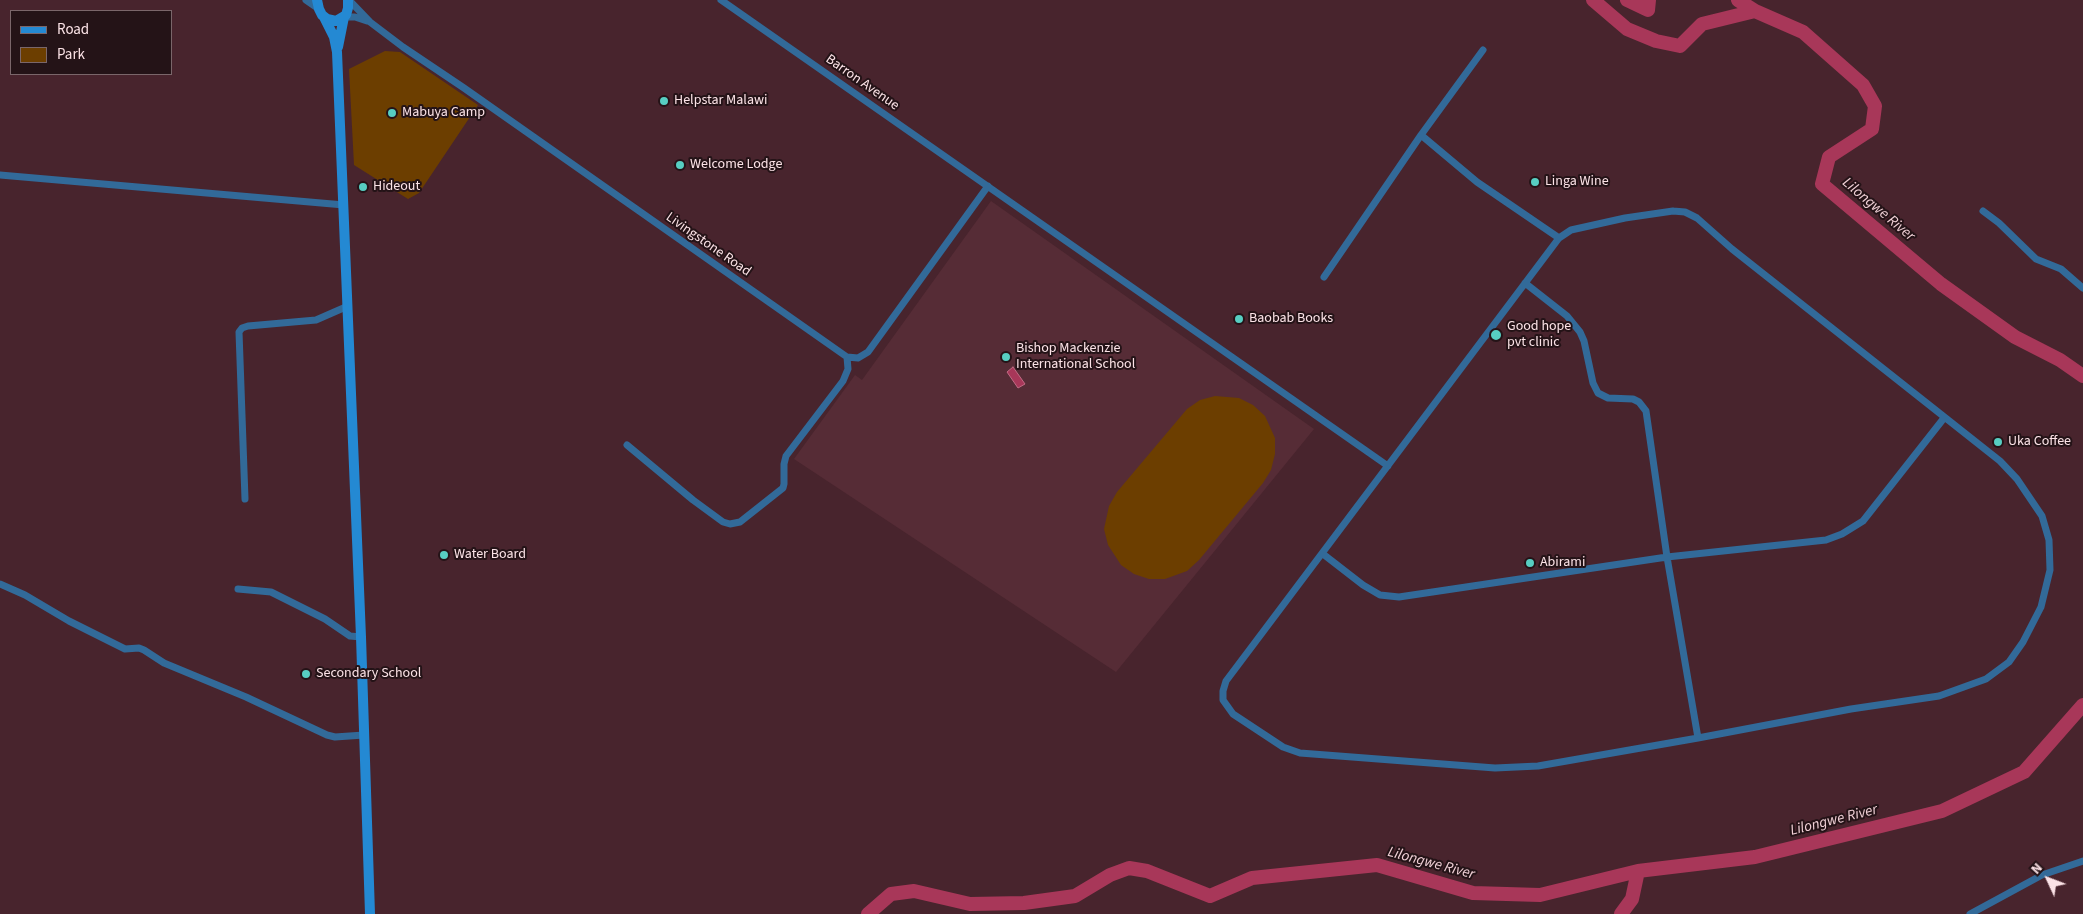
<!DOCTYPE html>
<style>
body{margin:0}
#map{position:relative;width:2083px;height:914px;overflow:hidden;background:#48242d;font-family:"Source Sans 3",sans-serif}
canvas{display:block}
.legend{position:absolute;left:10px;top:10px;width:162px;height:65px;box-sizing:border-box;background:#241317;border:1px solid #7a666a;margin:0;padding:6px 9px;list-style:none;font-size:15px;color:#fce3e7}
.legend li{display:flex;align-items:center;gap:10px;height:25px}
.legend b{width:25px;border:1px solid #7a666a}
.north{position:absolute;left:2023px;top:854px;width:50px;height:50px;-webkit-text-stroke:4px #241317;paint-order:stroke;rotate:313deg;font-size:14px;font-weight:700;line-height:20px;text-align:center;color:#fce3e7}
.north::after{content:'';display:block;margin:auto;width:18px;height:22px;background:#fce3e7;clip-path:polygon(50% 0,100% 100%,50% 72%,0 100%)}
</style>
<div id="map">
<canvas width="2083" height="914"></canvas>
<ul class="legend">
<li><b style="height:6px;background:#2489d3"></b>Road</li>
<li><b style="height:14px;background:#6c3e00"></b>Park</li>
</ul>
<div class="north">N</div>
</div>
<script>
const c = document.querySelector('canvas').getContext('2d');
c.lineJoin = 'round';
function fill(path, color) { c.fillStyle = color; c.fill(path, 'evenodd'); }
const poly = rows => new Path2D(rows.map(r => 'M' + r).join(''));
function trace(path, color, width, dash) { c.strokeStyle = color; c.lineWidth = width; c.lineCap = dash ? 'butt' : 'round'; c.setLineDash(dash || []); c.stroke(path); }
function write(font, color, halo, rows, align = 'center') {
  c.font = font + ' "Source Sans 3",sans-serif'; c.lineWidth = 4; c.setLineDash([]); c.textBaseline = 'middle'; c.strokeStyle = halo; c.fillStyle = color; for (const [text, x, y, turn = 0] of rows) {
    c.save(); c.translate(x, y); c.rotate((+turn || 0) * Math.PI / 180); c.textAlign = isNaN(turn) ? turn : align; if (halo) c.strokeText(text, 0, 0); c.fillText(text, 0, 0); c.restore();
  }
}
const built = poly([
 [991,201,1314,429,1116,672,794,459,855,375,862,380]
]);
const green = poly([
 [385,51,400,52,478,105,419,193,408,199,354,165,349,69],
 [1215,396,1239,398,1253,405,1265,416,1275,438,1275,454,1271,470,1263,483,1199,560,1187,571,1165,579,1149,579,1134,574,1121,565,1108,545,1104,529,1109,506,1117,492,1187,409,1200,400]
]);
const water = poly([
 [1013,367,1025,384,1018,388,1007,372,1013,367]
]);
const river = poly([
 [1593,0,1627,29,1656,41,1680,46,1702,24,1755,11,1803,32,1863,85,1875,106,1872,129,1829,157,1822,184,1941,284,2015,337,2060,360,2083,376],
 [1627,0,1648,10,1649,0],
 [1738,0,1755,11],
 [868,914,891,894,914,891,970,904,1024,903,1075,896,1110,875,1129,868,1147,871,1210,896,1252,878,1377,865,1473,893,1540,895,1638,871,1755,857,1942,811,2024,772,2083,705],
 [1621,914,1632,899,1638,871]
]);
const minor = poly([
 [306,0,319,9],
 [349,0,370,22,403,47,464,88,847,357,858,358,868,352,988,186],
 [721,0,1388,466],
 [344,17,355,17,367,21],
 [1483,50,1421,135,1477,182,1559,238],
 [0,175,344,205],
 [1673,211,1685,212,1697,218,1732,249,2000,461,2017,479,2042,516,2049,540,2050,570,2041,607,2023,642,2009,662,1986,679,1939,696,1851,709,1698,738,1538,766,1495,768,1300,753,1283,747,1233,714,1223,700,1223,691,1226,681,1559,238,1571,230,1625,218,1673,211],
 [1983,211,1999,223,2036,259,2061,269,2083,288],
 [1324,277,1421,135],
 [1525,283,1567,316,1580,332,1584,341,1593,383,1598,393,1608,398,1633,399,1639,402,1646,411,1667,557,1698,738],
 [627,445,693,500,723,522,730,524,740,522,783,488,784,484,784,464,786,456,843,381,848,369,847,357],
 [245,499,239,332,242,328,248,326,316,320,348,306],
 [1323,554,1363,585,1380,595,1399,597,1667,557,1826,540,1842,534,1863,521,1944,418],
 [0,584,25,595,69,621,125,649,139,648,144,650,164,663,246,697,327,735,335,737,364,735],
 [238,589,271,592,325,619,350,636,361,637],
 [1970,914,2042,875,2083,861]
]);
const secondary = poly([
 [317,0,319,9,322,15,327,19,336,21,346,15,348,8,348,0],
 [324,17,334,37,337,52,361,637,370,914],
 [338,47,344,17]
]);
const markers = [
 [664,101,5,"#57cec2"],
 [392,113,5,"#57cec2"],
 [680,165,5,"#57cec2"],
 [1535,182,5,"#57cec2"],
 [363,187,5,"#57cec2"],
 [1239,319,5,"#57cec2"],
 [1496,335,6,"#57cec2"],
 [1006,357,5,"#57cec2"],
 [1998,442,5,"#57cec2"],
 [444,555,5,"#57cec2"],
 [1530,563,5,"#57cec2"],
 [306,674,5,"#57cec2"]
];
const streetNames = [
 ["Barron Avenue",862,83,35],
 ["Livingstone Road",708,245,35]
];
const poiNames = [
 ["Helpstar Malawi",674,101],
 ["Mabuya Camp",402,113],
 ["Welcome Lodge",690,165],
 ["Linga Wine",1545,182],
 ["Hideout",373,187],
 ["Baobab Books",1249,319],
 ["Good hope",1507,327],
 ["pvt clinic",1507,343],
 ["Bishop Mackenzie",1016,349],
 ["International School",1016,365],
 ["Uka Coffee",2008,442],
 ["Water Board",454,555],
 ["Abirami",1540,563],
 ["Secondary School",316,674]
];
const waterNames = [
 ["Lilongwe River",1878,210,40],
 ["Lilongwe River",1834,821,-14],
 ["Lilongwe River",1431,864,15]
];
fill(built, '#562c36');
fill(green, '#6c3e00');
fill(water, '#a83759');
trace(water, '#c16b84', 1);
trace(river, '#a83759', 14);
trace(minor, '#326a99', 7);
trace(secondary, '#2489d3', 10);
for (const [x, y, r, color] of markers) { const dot = new Path2D(); dot.arc(x, y, r, 0, 2 * Math.PI); c.fillStyle = color; c.fill(dot); trace(dot, '#241317', 2); }
write('14px', '#fce3e7', '#241317', streetNames);
write('14px', '#fce3e7', '#241317', poiNames, 'left');
write('italic 15px', '#f1d1d7', '#241317', waterNames);
</script>
